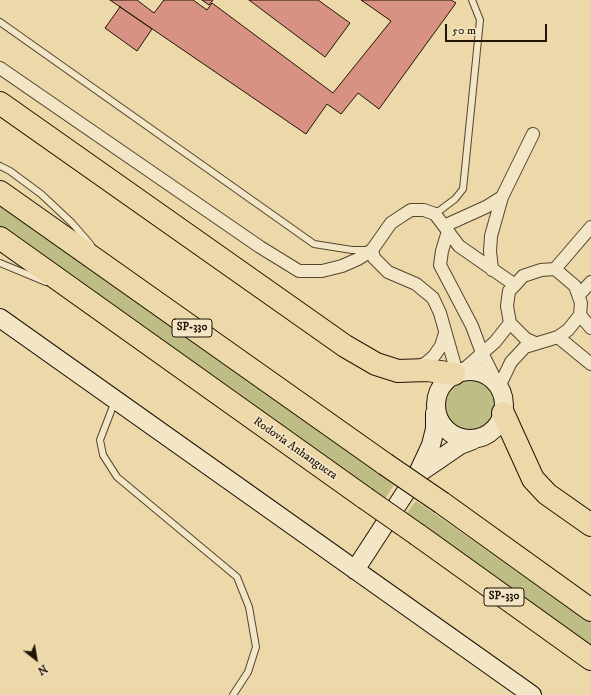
<!DOCTYPE html>
<style>
body{margin:0}
#map{position:relative;width:591px;height:695px;overflow:hidden;background:#edd8a9;font-family:"IM FELL DW Pica",serif}
canvas{display:block}
.north{position:absolute;left:16px;top:639px;width:40px;height:40px;-webkit-text-stroke:3px #f3e6c7;paint-order:stroke;rotate:149deg;font-size:11px;font-weight:700;line-height:16px;text-align:center;color:#201506}
.north::after{content:'';display:block;margin:auto;width:14px;height:18px;background:#201506;clip-path:polygon(50% 0,100% 100%,50% 72%,0 100%)}
.scale{position:absolute;left:445px;top:24px;width:102px;height:18px;box-sizing:border-box;border:2px solid #201506;border-top:0;padding-left:5px;font-size:12px;line-height:14px;white-space:nowrap;color:#201506;-webkit-text-stroke:3px #f3e6c7;paint-order:stroke}
</style>
<div id="map">
<canvas width="591" height="695"></canvas>
<div class="north">N</div>
<div class="scale">50 m</div>
</div>
<script>
const c = document.querySelector('canvas').getContext('2d');
c.lineJoin = 'round';
function fill(path, color) { c.fillStyle = color; c.fill(path, 'evenodd'); }
const poly = rows => new Path2D(rows.map(r => 'M' + r).join(''));
function trace(path, color, width, dash) { c.strokeStyle = color; c.lineWidth = width; c.lineCap = dash ? 'butt' : 'round'; c.setLineDash(dash || []); c.stroke(path); }
function write(font, color, halo, rows, align = 'center') {
  c.font = font + ' "IM FELL DW Pica",serif'; c.lineWidth = 3.5; c.setLineDash([]); c.textBaseline = 'middle'; c.strokeStyle = halo; c.fillStyle = color; for (const [text, x, y, turn = 0] of rows) {
    c.save(); c.translate(x, y); c.rotate((+turn || 0) * Math.PI / 180); c.textAlign = isNaN(turn) ? turn : align; if (halo) c.strokeText(text, 0, 0); c.fillText(text, 0, 0); c.restore();
  }
}
const green = poly([
 [0,201,394,485,384,500,0,228],
 '445 406a25 25 0 1 1 50 0a25 25 0 1 1-50 0Z',
 [416,501,591,623,591,648,405,515]
]);
const building = poly([
 [110,0,137,0,154,13,164,0,193,0,207,10,212,3,333,93,391,21,361,0,451,0,456,3,379,109,358,93,341,114,327,104,306,134,110,0],
 [202,0,213,0,209,5,202,0],
 [249,0,318,0,350,23,325,57,249,0],
 [120,7,152,29,137,51,105,28,120,7]
]);
const lane = poly([
 [0,22,314,244,352,250,369,250],
 [0,166,10,171,41,194,72,223,91,245],
 [435,214,455,199,463,189,480,20,472,0],
 [0,263,46,282],
 [115,401,100,440,103,455,117,477,237,577,249,607,256,647,248,672,233,695]
]);
const street = poly([
 [0,68,260,247,299,271,322,271,342,266,358,259,372,250],
 [444,226,486,207,502,197],
 [448,231,442,251,440,265,472,326,482,353,499,387],
 [555,269,591,227],
 [492,270,490,251,491,236,502,197,533,134],
 [579,295,591,282],
 [580,315,591,328],
 [510,323,526,339,535,343],
 [558,337,591,364],
 [417,367,426,363,434,356,441,346,445,333],
 [462,371,495,342,510,323,507,306,509,291,515,285,523,276,541,270,555,269,575,286,581,303,580,315,568,330,558,337,525,347,511,362,499,387],
 [457,373,440,313,433,298,416,284,388,272,374,258,372,250,391,223,400,217,411,210,424,210,435,214,459,246,515,285]
]);
const secondary = poly([
 [0,318,532,695],
 '436 405a34 34 0 1 1 68 0a34 34 0 1 1-68 0Z',
 [419,473,460,445,473,440],
 [355,570,418,473,431,445,435,429,435,413]
]);
const highway = poly([
 [0,103,345,346,376,364,398,371,427,370,454,374],
 [0,192,385,464],
 [0,238,365,498],
 [503,413,533,479,547,494,591,525],
 [442,503,591,610],
 [418,535,591,659]
]);
const highwayBridge = poly([
 [385,464,442,503],
 [365,498,418,535]
]);
const shields = [
 [192,328,40],
 [504,597,40]
];
const shieldNames = [
 ["SP-330",192,328],
 ["SP-330",504,597]
];
const streetNames = [
 ["Rodovia Anhanguera",295,449,35]
];
fill(green, '#bdbd85');
fill(building, '#d89283');
trace(building, '#201506', 1);
trace(lane, '#53462f', 8);
trace(street, '#53462f', 14);
trace(secondary, '#201506', 20);
trace(highway, '#201506', 24);
trace(lane, '#f3e6c7', 6);
trace(street, '#f3e6c7', 12);
trace(secondary, '#f3e6c7', 18);
trace(highway, '#edd8a9', 22);
trace(highwayBridge, '#201506', 24, []);
trace(highwayBridge, '#edd8a9', 22);
for (const [x, y, w] of shields) { const box = new Path2D(); box.roundRect(x - w / 2, y - 9, w, 18, 3); c.fillStyle = '#f3e6c7'; c.fill(box); trace(box, '#201506', 1); }
write('bold 11px', '#201506', null, shieldNames);
write('12px', '#201506', '#f3e6c7', streetNames);
</script>
